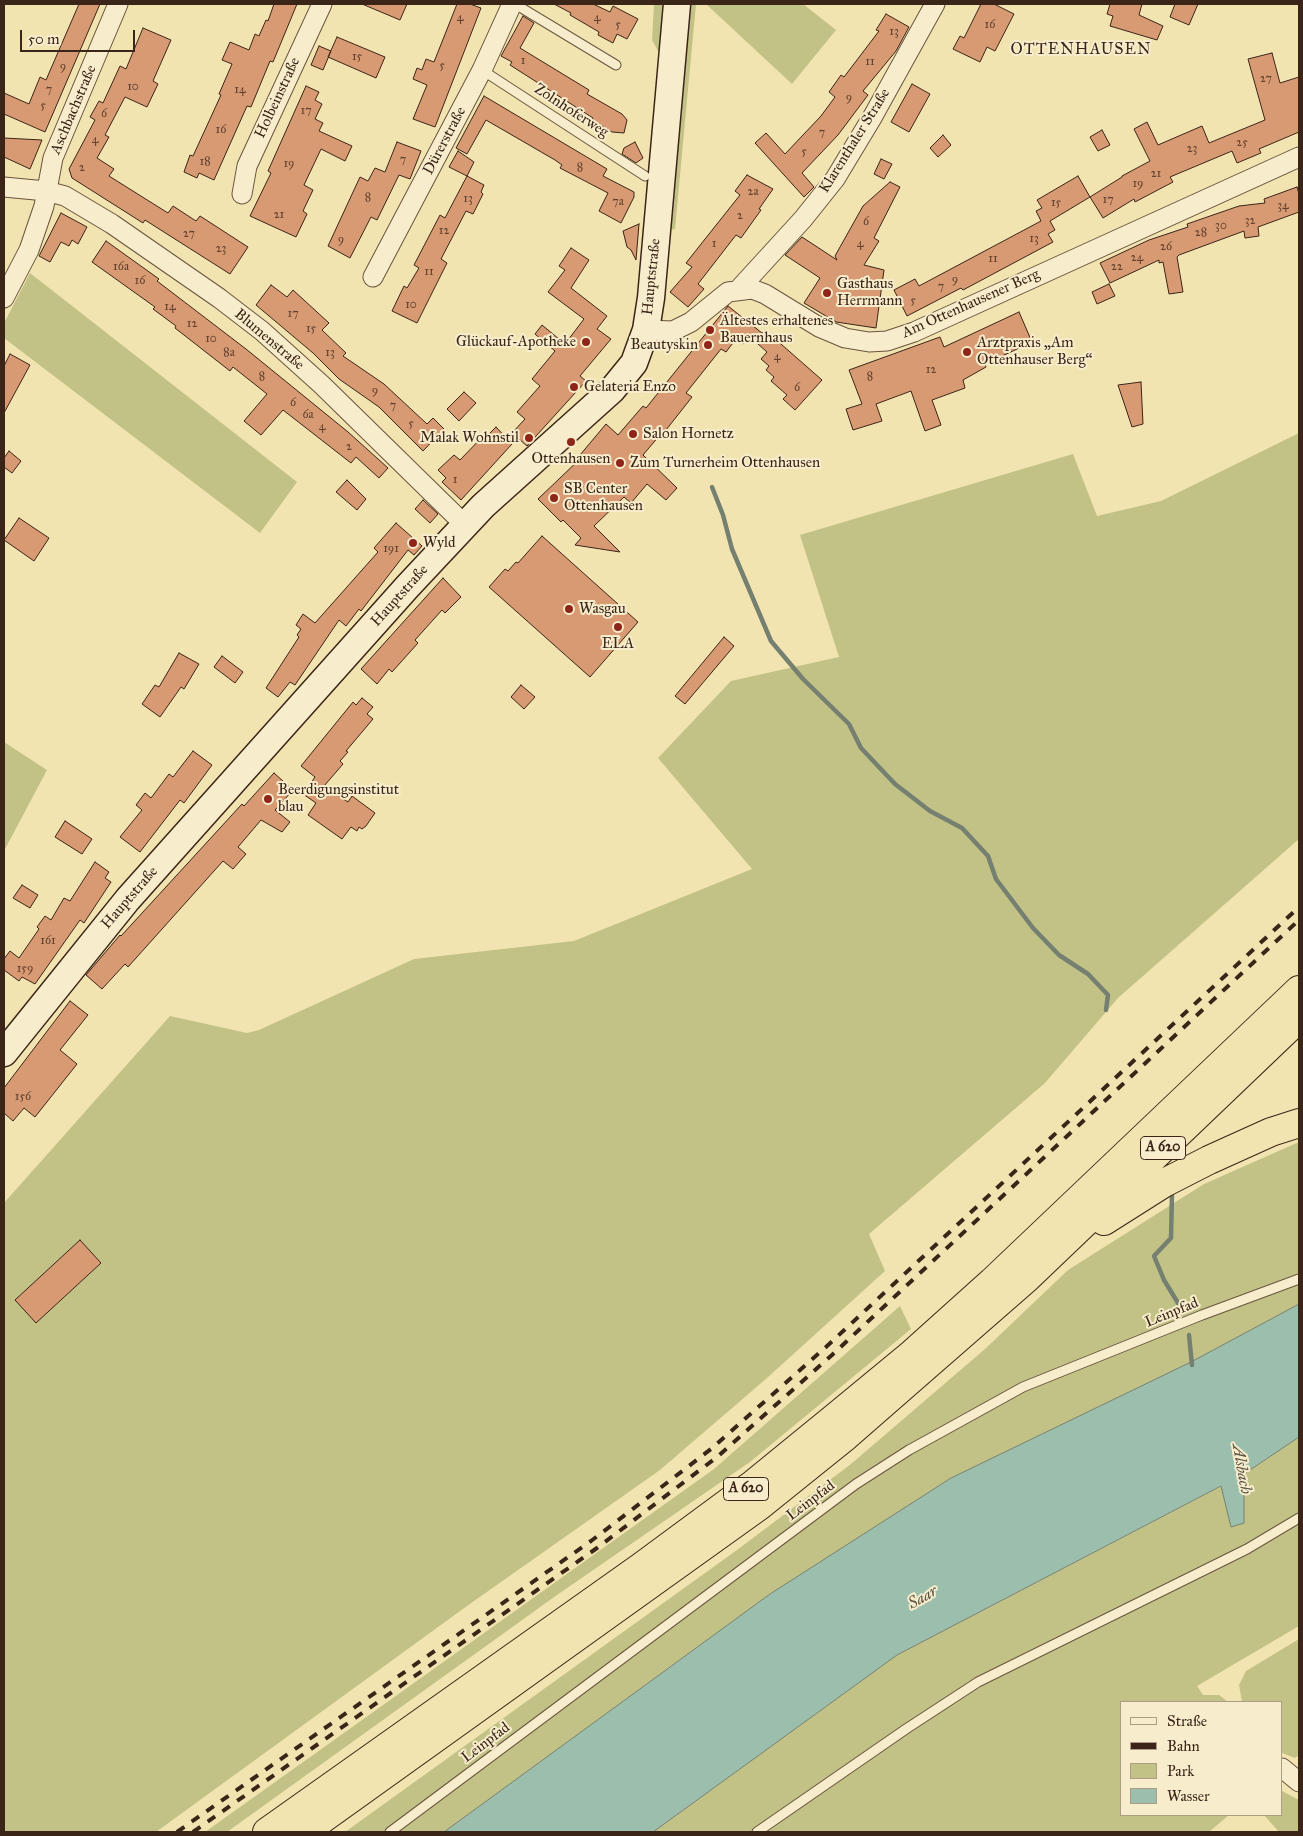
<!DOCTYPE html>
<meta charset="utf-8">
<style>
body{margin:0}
#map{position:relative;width:1303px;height:1836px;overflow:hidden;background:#f2e4b0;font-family:"IM FELL Great Primer",serif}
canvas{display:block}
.frame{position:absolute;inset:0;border:5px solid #3b2418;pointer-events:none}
.legend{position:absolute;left:1120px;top:1701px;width:162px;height:115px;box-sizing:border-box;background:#f7edcc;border:1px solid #ac9d84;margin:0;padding:6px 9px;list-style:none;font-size:15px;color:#3b2418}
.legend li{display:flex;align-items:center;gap:10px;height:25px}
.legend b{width:25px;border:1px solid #ac9d84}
.scale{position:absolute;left:20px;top:30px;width:115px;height:22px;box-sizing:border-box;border:2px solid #3b2418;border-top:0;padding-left:6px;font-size:15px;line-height:18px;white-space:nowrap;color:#3b2418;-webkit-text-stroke:4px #f7edcc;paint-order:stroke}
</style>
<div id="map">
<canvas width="1303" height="1836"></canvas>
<div class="frame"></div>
<ul class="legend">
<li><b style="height:6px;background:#f7edcc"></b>Straße</li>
<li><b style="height:6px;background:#3b2418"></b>Bahn</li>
<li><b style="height:14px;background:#c2c286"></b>Park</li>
<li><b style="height:14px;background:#9bbead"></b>Wasser</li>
</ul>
<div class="scale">50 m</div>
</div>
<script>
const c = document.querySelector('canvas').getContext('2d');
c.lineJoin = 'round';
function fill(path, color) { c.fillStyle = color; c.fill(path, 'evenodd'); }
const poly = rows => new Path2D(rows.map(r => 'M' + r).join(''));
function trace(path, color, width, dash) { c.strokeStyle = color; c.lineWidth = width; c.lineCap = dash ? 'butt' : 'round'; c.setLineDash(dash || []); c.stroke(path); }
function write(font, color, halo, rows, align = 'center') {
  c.font = font + ' "IM FELL Great Primer",serif'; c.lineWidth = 4; c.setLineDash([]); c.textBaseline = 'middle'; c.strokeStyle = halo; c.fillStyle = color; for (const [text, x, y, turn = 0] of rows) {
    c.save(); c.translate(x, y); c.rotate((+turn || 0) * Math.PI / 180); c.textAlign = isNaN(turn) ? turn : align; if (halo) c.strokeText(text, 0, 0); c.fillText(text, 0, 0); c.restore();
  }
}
const green = poly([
 [654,4,667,4,663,60,652,40],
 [689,4,696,4,675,229,668,230],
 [706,4,803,4,836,30,792,84],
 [30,273,297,482,260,533,4,338,4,323],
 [1299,433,1299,839,1118,998,1045,1083,869,1234,885,1271,767,1378,660,1470,467,1606,156,1832,4,1832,4,1203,170,1016,247,1033,259,1030,414,959,574,941,752,869,658,758,731,681,839,657,800,535,1073,454,1097,516,1161,501],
 [4,742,47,770,4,851],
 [1299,1142,1299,1304,1191,1362,951,1478,770,1594,444,1832,345,1832,737,1550,851,1464,985,1349,1068,1270,1204,1184],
 [900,1306,911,1329,750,1462,557,1595,227,1832,205,1832,714,1469],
 [1299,1437,1299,1626,1197,1686,1203,1695,1219,1695,1228,1702,1122,1702,1122,1815,1229,1815,1209,1832,653,1832,897,1655,1222,1486,1231,1527,1238,1525,1244,1474],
 [1299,1639,1299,1755,1295,1758,1282,1753,1282,1702,1242,1702,1239,1685,1246,1671],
 [1282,1791,1299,1800,1299,1832,1279,1832,1264,1815,1282,1815]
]);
const water = poly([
 [1299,1304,1299,1437,1244,1474,1244,1523,1231,1527,1221,1486,897,1655,653,1832,444,1832,770,1594,951,1478,1191,1362,1299,1304]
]);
const stream = poly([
 [712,487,723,515,732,549,771,641,803,679,849,724,861,748,895,784,930,811,962,828,988,856,996,879,1033,928,1059,955,1088,974,1108,995,1106,1010],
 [1172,1194,1171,1238,1154,1256,1164,1280,1178,1303],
 [1189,1335,1192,1365]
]);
const building = poly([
 [79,4,100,4,45,132,4,114,4,93,29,104,40,77,46,80,79,4],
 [274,4,297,4,273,62,270,61,251,107,247,106,214,180,199,173,197,178,184,172,190,155,193,156,221,95,219,94,232,64,222,60,230,42,249,50,255,34,259,36,266,20,268,21,274,4],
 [362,4,407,4,400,20,362,4],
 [457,4,470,4,481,8,435,127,413,119,427,85,413,79,417,68,422,70,426,59,434,62,457,4],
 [554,4,593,4,610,12,613,6,638,19,627,39,617,34,613,43,598,35,599,32,570,15,571,13,554,4],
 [981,4,994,4,1014,14,995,51,987,47,980,62,953,49,960,36,964,38,981,4],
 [1110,4,1142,4,1139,15,1163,26,1157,40,1110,26,1113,16,1107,14,1110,4],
 [1175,4,1198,4,1189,25,1170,17,1175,4],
 [886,14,909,27,896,51,863,91,868,95,838,135,802,173,814,187,804,197,755,143,766,133,785,154,821,116,835,97,829,92,841,75,844,77,879,31,876,30,886,14],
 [523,16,534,23,520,48,589,90,587,94,622,114,627,120,624,133,612,132,592,120,593,118,510,65,512,62,501,56,523,16],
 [143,28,171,40,153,81,158,84,147,107,125,97,105,135,109,137,97,158,114,169,109,176,168,213,173,206,196,221,200,216,248,247,230,274,145,220,143,223,72,178,69,169,95,120,90,117,99,101,103,103,120,66,126,69,143,28],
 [337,37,385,57,376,78,328,57,337,37],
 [319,46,331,51,323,70,311,65,319,46],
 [1272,53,1280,83,1299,77,1299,132,1259,149,1261,153,1237,163,1232,151,1170,177,1173,182,1135,202,1134,199,1103,218,1090,197,1122,177,1122,176,1150,161,1134,129,1147,122,1158,145,1202,126,1209,143,1265,120,1248,59,1272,53],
 [912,84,930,94,909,132,891,122,912,84],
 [306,86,319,92,315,100,322,104,315,119,323,123,319,131,352,146,345,161,321,149,304,185,313,190,303,211,307,214,296,237,250,216,271,173,268,171,306,86],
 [484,96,607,169,603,176,634,192,634,197,621,223,599,211,608,193,560,168,562,165,555,160,486,120,467,154,456,148,484,96],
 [1102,130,1110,145,1098,151,1090,137,1102,130],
 [943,135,951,145,938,157,930,148,943,135],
 [4,138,42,140,30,169,4,157,4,138],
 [397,142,421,151,410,179,399,175,377,220,371,217,350,258,328,246,360,177,368,181,375,168,385,172,397,142],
 [635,142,643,158,636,163,622,154,624,148,635,142],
 [458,151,474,162,467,176,449,167,458,151],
 [881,159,892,164,884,179,874,174,881,159],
 [747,175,773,189,759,209,761,210,741,238,736,235,698,284,704,289,688,307,670,292,692,267,686,263,740,195,735,191,747,175],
 [467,176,484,185,481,192,483,194,473,214,466,211,441,259,447,263,417,323,392,311,404,286,407,288,419,268,414,265,440,215,445,218,467,176],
 [1078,176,1090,197,1050,221,1055,230,1048,234,1053,242,963,290,961,288,907,316,894,290,915,279,919,286,1041,221,1036,211,1042,208,1037,200,1078,176],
 [890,182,900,187,874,238,879,241,864,265,884,270,876,328,836,322,804,303,820,278,785,255,802,237,837,260,835,256,863,206,890,182],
 [1297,187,1299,194,1299,212,1258,227,1259,236,1245,238,1244,231,1179,255,1177,257,1183,292,1169,294,1163,262,1159,263,1159,260,1110,283,1100,263,1149,240,1188,227,1187,224,1239,206,1265,203,1264,199,1297,187],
 [61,213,87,227,78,244,72,240,69,246,61,242,50,262,39,256,61,213],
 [639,224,636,260,631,250,627,247,623,231,639,224],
 [106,241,159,279,157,281,246,349,348,432,388,468,379,478,356,457,351,463,283,410,261,435,244,421,267,394,233,367,230,371,175,328,176,326,153,309,155,307,92,262,106,241],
 [571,248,589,260,571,288,607,316,597,329,611,339,580,376,586,381,527,446,512,433,525,419,517,412,540,386,532,379,555,351,535,334,542,325,565,344,584,319,548,292,565,270,559,266,571,248],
 [1109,284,1115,296,1097,304,1092,292,1109,284],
 [271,285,287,297,293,290,329,323,322,330,346,353,343,356,384,384,427,424,433,418,444,429,423,451,379,407,339,379,313,353,256,305,271,285],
 [728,306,762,333,765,330,822,380,795,410,783,399,787,395,771,381,774,377,766,370,769,366,761,359,767,352,749,336,743,344,736,339,726,352,721,349,686,393,692,397,666,430,665,429,643,455,677,488,666,500,647,484,631,503,624,497,594,526,620,552,575,545,581,538,563,520,561,522,538,499,582,457,580,455,606,424,618,435,643,406,646,408,728,306],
 [1019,312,1032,342,985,364,986,367,963,380,965,388,932,400,941,425,925,431,911,391,876,404,882,421,853,430,846,409,862,404,849,370,940,337,944,347,1019,312],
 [10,354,30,365,4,413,4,366,10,354],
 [1141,382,1143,424,1132,427,1118,385,1141,382],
 [464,392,476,403,459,421,447,409,464,392],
 [496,427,512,444,461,500,442,482,446,478,438,470,454,455,460,460,487,432,489,434,496,427],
 [9,451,21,461,12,473,4,467,4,458,9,451],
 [347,480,366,499,357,510,336,492,347,480],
 [423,500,438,514,430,523,415,509,423,500],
 [19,518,49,538,34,561,4,540,19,518],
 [396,523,422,546,414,555,408,550,361,611,359,609,346,626,339,620,295,685,290,682,278,697,266,688,299,637,297,635,301,629,296,625,303,614,315,623,378,552,374,548,396,523],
 [542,536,638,622,590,677,489,587,505,569,508,571,516,562,518,563,542,536],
 [443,578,461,597,445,613,442,610,415,640,418,643,392,672,389,669,377,684,361,669,443,578],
 [724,637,734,646,685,704,675,696,724,637],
 [179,653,199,664,184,689,181,687,160,717,142,704,155,685,159,687,179,653],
 [222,656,243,672,235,683,214,667,222,656],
 [521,685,535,697,524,709,511,697,521,685],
 [362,698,373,707,367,714,373,719,346,751,348,752,340,761,343,764,324,786,348,802,352,796,375,813,366,826,362,829,359,827,357,831,351,827,342,839,308,815,316,803,303,794,315,777,301,766,353,702,356,705,362,698],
 [193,751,212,765,184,803,180,800,140,852,120,837,142,810,136,805,145,793,151,798,169,774,173,777,193,751],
 [274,773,293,790,275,810,290,822,282,832,261,820,238,847,246,854,233,869,223,861,128,967,125,964,102,989,86,975,120,935,121,936,242,804,244,806,274,773],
 [65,821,92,839,82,854,55,837,65,821],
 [95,862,109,872,105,878,111,882,84,923,80,920,35,984,22,977,19,981,4,970,4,959,10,951,19,958,39,929,37,927,45,916,51,920,64,898,70,901,95,862],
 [22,885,38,895,30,908,13,898,22,885],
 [70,1001,88,1015,60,1050,77,1064,35,1117,24,1108,13,1121,4,1113,4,1088,70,1001],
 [80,1240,101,1263,36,1323,15,1300,80,1240]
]);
const service = poly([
 [515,4,616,65],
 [482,70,645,176],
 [390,1832,856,1484,909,1450,1023,1387,1202,1315,1299,1279],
 [757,1832,906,1729,978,1682,1247,1549,1299,1518]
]);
const minor = poly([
 [4,187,46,191,65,196,112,224,219,298,262,331,322,385,465,525],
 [242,194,247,166,322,4],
 [373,277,482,70,512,4],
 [739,289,803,219,835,179,873,116,935,4],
 [4,298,29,250,44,206,53,158,118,4],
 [646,330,673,331,691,322,728,292,752,289,765,294,819,327,845,338,869,342,887,341,914,332,1299,157],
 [1282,1768,1299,1782]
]);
const secondary = poly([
 [4,1053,128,899,408,586,483,506,612,390,634,363,646,330,651,298,677,4]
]);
const motorway = poly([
 [1104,1221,1164,1183,1209,1160,1271,1132,1299,1123],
 [267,1832,641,1567,752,1485,839,1414,913,1353,992,1282,1299,990],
 [304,1832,759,1506,846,1436,1027,1278,1299,1018]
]);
const rail = poly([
 [177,1832,591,1541,711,1449,826,1347,1299,907],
 [193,1832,597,1548,717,1457,832,1355,1299,920]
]);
const markers = [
 [827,293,5,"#8f2418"],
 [710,330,5,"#8f2418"],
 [586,342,5,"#8f2418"],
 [708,345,5,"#8f2418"],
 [967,352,5,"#8f2418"],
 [574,387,5,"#8f2418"],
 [633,434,5,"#8f2418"],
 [529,438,5,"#8f2418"],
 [571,442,5,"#8f2418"],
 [620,463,5,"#8f2418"],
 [554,498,5,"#8f2418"],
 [413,543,5,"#8f2418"],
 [569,609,5,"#8f2418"],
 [618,627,5,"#8f2418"],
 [268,799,5,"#8f2418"]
];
const numberNames = [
 ["4",460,18],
 ["4",597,18],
 ["5",618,25],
 ["16",990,25],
 ["13",894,32],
 ["15",357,57],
 ["1",523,61],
 ["11",870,62],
 ["5",442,66],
 ["9",63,67],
 ["27",1266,79],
 ["10",133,87],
 ["7",49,90],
 ["14",240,90],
 ["9",849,98],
 ["5",43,106],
 ["17",306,111],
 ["6",104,114],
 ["16",221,130],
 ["7",822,133],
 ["4",95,140],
 ["25",1242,143],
 ["23",1192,149],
 ["5",804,152],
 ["7",403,160],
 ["18",205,162],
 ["19",289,164],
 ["2",82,168],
 ["8",580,168],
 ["21",1156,174],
 ["19",1138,184],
 ["2a",753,192],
 ["8",368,198],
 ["13",468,199],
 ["17",1108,200],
 ["7a",618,202],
 ["15",1056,203],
 ["34",1283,206],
 ["21",279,215],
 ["2",740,216],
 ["32",1250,221],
 ["6",866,222],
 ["30",1221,226],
 ["12",444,231],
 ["28",1201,233],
 ["27",189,234],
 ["13",1034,239],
 ["9",341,240],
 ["1",714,244],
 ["4",860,244],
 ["26",1166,247],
 ["23",221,249],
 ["24",1137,258],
 ["11",993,259],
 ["16a",121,267],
 ["22",1117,267],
 ["11",429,272],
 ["9",955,280],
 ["16",140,281],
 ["7",941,287],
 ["5",913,301],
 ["10",411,305],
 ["14",170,307],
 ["17",293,314],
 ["12",192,324],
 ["15",311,329],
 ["10",211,339],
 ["8a",229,353],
 ["13",330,353],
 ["4",777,357],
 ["12",931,370],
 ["8",262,377],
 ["8",870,377],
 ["6",797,388],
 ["9",375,391],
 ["6",293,403],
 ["7",393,406],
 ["6a",308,415],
 ["5",411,424],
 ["4",322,427],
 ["2",349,447],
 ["1",455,480],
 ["191",391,549],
 ["161",48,941],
 ["159",25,969],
 ["156",23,1097]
];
const shields = [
 [1163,1148,45],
 [746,1489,45]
];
const shieldNames = [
 ["A 620",1163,1148],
 ["A 620",746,1489]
];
const streetNames = [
 ["Holbeinstraße",278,98,-65],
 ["Aschbachstraße",74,110,-67],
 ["Zolnhoferweg",571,111,33],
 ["Dürerstraße",445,141,-62],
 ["Klarenthaler Straße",855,141,-58],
 ["Hauptstraße",652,277,-84],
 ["Am Ottenhausener Berg",971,304,-24],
 ["Blumenstraße",269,340,40],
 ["Hauptstraße",400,596,-48],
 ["Hauptstraße",130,898,-49],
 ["Leinpfad",1172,1313,-22],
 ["Leinpfad",811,1501,-37],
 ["Leinpfad",486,1743,-37]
];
const poiNames = [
 ["Gasthaus",837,284],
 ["Herrmann",837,301],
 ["Ältestes erhaltenes",720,321],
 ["Bauernhaus",720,338],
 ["Glückauf-Apotheke",576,342,"right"],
 ["Arztpraxis „Am",977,343],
 ["Ottenhauser Berg“",977,360],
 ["Beautyskin",698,345,"right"],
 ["Gelateria Enzo",584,387],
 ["Salon Hornetz",643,434],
 ["Malak Wohnstil",519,438,"right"],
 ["Ottenhausen",571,459,"center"],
 ["Zum Turnerheim Ottenhausen",630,463],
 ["SB Center",564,489],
 ["Ottenhausen",564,506],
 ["Wyld",423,543],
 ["Wasgau",579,609],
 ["ELA",618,644,"center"],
 ["Beerdigungsinstitut",278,790],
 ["blau",278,807]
];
const neighbourhoodNames = [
 ["OTTENHAUSEN",1081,50]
];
const waterNames = [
 ["Alsbach",1241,1469,80],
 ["Saar",923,1598,-30]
];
fill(green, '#c2c286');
fill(water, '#9bbead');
trace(water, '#758071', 1);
trace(stream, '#758071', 4.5);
fill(building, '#d89a73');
trace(building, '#3b2418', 1);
trace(service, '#69543e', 11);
trace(minor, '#69543e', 21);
trace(secondary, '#3b2418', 29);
trace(motorway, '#3b2418', 30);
trace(service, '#f7edcc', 9);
trace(minor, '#f7edcc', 19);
trace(secondary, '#f7edcc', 26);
trace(motorway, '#f2e4b0', 28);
trace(rail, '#3b2418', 4, [9, 9]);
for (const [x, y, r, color] of markers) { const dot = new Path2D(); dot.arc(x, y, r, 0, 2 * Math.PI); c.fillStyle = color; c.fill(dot); trace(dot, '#f7edcc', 2); }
write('12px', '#62422f', null, numberNames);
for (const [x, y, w] of shields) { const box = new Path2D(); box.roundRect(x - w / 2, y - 11.5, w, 23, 4); c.fillStyle = '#f7edcc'; c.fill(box); trace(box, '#3b2418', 1); }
write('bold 14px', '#3b2418', null, shieldNames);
write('15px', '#3b2418', '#f7edcc', streetNames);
write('15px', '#3b2418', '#f7edcc', poiNames, 'left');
c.letterSpacing = '1px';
write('16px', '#3b2418', '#f7edcc', neighbourhoodNames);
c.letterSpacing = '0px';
write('italic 16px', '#585245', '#f7edcc', waterNames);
</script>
